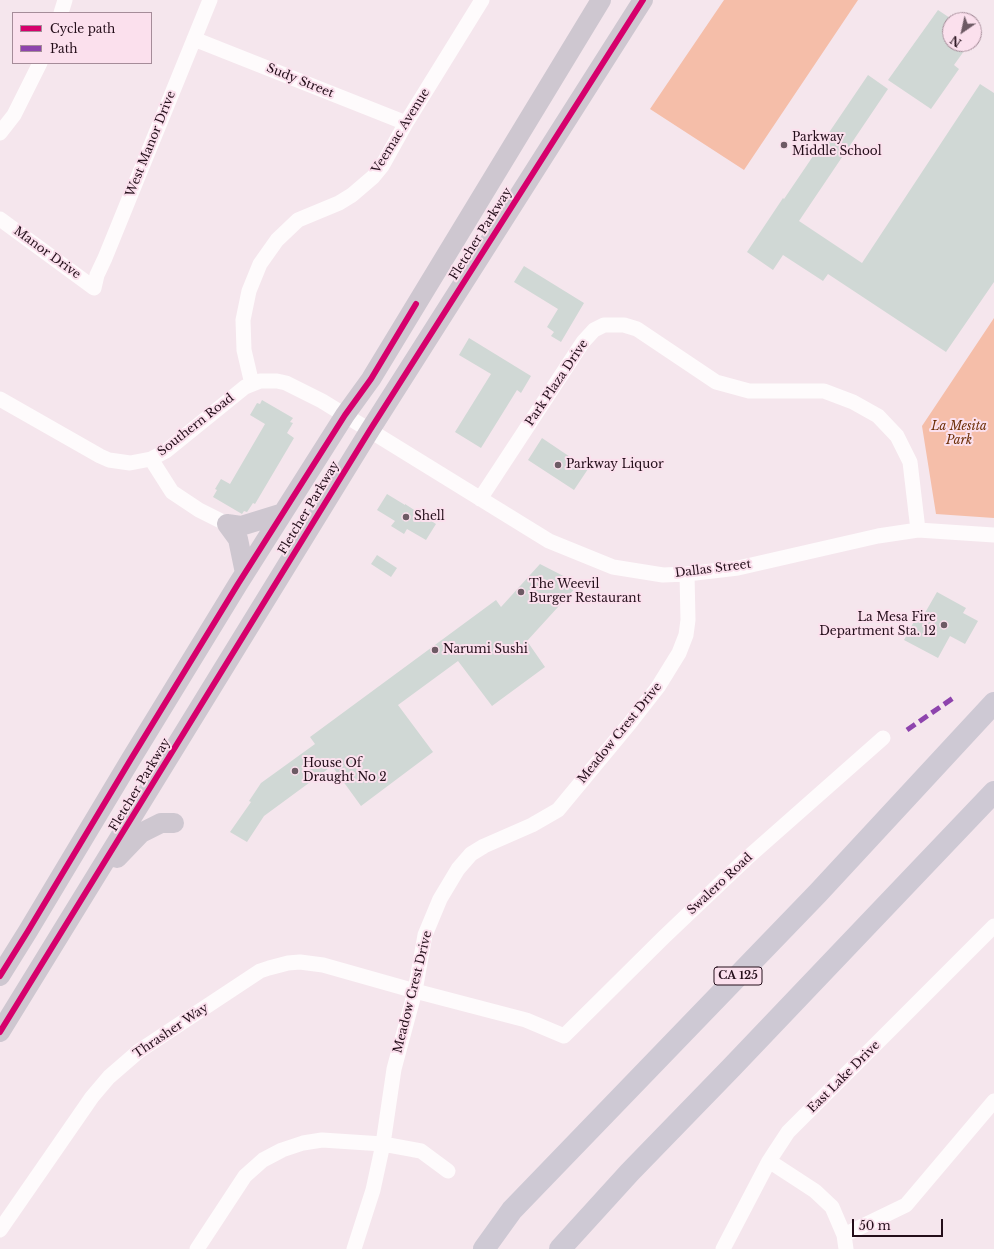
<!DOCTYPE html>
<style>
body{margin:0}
#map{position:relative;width:994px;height:1249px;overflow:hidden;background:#f5e6ed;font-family:"Libre Baskerville",serif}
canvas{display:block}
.legend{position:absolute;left:12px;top:12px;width:140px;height:52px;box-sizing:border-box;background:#fbe0ed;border:1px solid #a58c99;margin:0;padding:5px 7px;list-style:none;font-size:12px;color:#240e1a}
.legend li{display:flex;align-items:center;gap:8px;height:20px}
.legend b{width:20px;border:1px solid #a58c99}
.north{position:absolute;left:942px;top:12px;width:40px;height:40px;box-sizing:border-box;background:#fbe0ed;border:1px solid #a58c99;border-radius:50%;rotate:214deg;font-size:11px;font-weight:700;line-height:16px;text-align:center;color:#240e1a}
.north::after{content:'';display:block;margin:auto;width:14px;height:18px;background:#6d5a64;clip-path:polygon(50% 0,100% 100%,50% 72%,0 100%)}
.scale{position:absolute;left:852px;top:1219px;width:91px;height:18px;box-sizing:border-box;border:2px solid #240e1a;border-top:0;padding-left:5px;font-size:12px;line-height:14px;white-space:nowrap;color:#240e1a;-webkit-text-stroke:3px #fbe0ed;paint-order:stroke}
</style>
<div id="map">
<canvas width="994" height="1249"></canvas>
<ul class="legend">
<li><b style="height:5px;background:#d6006c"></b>Cycle path</li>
<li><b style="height:5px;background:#8e44ad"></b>Path</li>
</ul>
<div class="north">N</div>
<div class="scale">50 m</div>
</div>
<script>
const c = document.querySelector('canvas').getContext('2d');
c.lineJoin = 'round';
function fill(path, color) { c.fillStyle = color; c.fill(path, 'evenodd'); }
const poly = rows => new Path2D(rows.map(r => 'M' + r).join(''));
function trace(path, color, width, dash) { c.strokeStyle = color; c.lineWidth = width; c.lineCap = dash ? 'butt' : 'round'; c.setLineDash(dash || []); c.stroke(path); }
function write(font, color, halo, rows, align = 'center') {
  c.font = font + ' "Libre Baskerville",serif'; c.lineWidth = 4; c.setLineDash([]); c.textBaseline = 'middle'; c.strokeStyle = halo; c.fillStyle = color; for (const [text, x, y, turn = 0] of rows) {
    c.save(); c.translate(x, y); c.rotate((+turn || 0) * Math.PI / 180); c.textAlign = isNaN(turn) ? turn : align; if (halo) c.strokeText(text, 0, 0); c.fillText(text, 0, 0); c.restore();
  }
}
const green = poly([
 [724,0,858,0,744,170,650,109],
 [994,318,994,518,936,514,922,426]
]);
const building = poly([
 [938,10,950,18,950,44,969,44,954,65,959,69,931,109,888,80],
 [868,75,888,89,799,221,862,263,980,84,994,93,994,282,946,352,828,274,823,281,783,255,773,270,747,252,783,198,784,199],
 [524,266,584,303,561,342,551,336,554,332,547,327,558,309,514,282],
 [469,338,531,376,521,393,517,390,481,448,455,432,491,374,459,355],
 [262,400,293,418,290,422,293,423,287,433,294,438,255,504,253,503,247,512,244,511,242,514,213,497,217,490,215,489,221,479,230,484,265,424,250,415,257,403,260,404],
 [542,438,588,469,574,490,528,460],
 [387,494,405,505,405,504,436,524,426,540,407,529,404,534,391,526,395,521,377,510],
 [377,555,397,568,391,577,371,564],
 [540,564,579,584,527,641,545,667,492,706,458,661,398,705,433,752,361,806,332,766,264,816,247,842,230,832,251,802,249,801,261,783,315,744,310,737,496,600,501,607],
 [937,592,966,608,963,613,978,621,965,644,950,636,938,658,904,640,917,616,922,618]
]);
const minor = poly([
 [61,13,65,0],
 [194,39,406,123],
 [0,133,14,115,40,63],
 [0,219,94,288,97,275,105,258,210,0],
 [252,384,244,350,243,320,249,291,260,264,277,240,298,220,339,203,352,195,373,177,382,166,406,123,482,0],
 [0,399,100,456,109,460,130,463,151,459,166,451,245,387,260,381,277,381,286,383,322,401,549,541,613,567,663,575,687,574,738,568,878,536,918,530,994,535],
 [151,459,172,492,199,510,227,524],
 [480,499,583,342,594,330,604,325,624,325,637,329,716,382,749,391,824,391,853,402,878,416,897,436,910,462,918,530],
 [769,1161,815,1191,832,1207,844,1235,846,1249],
 [0,1230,92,1097,109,1077,139,1051,260,971,269,968,288,963,300,962,323,965,415,991,526,1020,564,1036,664,937,746,859,883,738],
 [844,1235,906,1205,994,1101],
 [197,1249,245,1176,263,1160,282,1150,303,1143,322,1140,383,1144,421,1151,448,1171],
 [354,1249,373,1190,383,1144,394,1069,415,991,425,935,440,899,458,869,471,854,484,846,532,825,558,810,630,723,658,687,679,653,686,635,688,620,687,574],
 [723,1249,769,1161,788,1132,994,926]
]);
const major = poly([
 [227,524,241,526,283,513],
 [227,524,238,539,245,573],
 [117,858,141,833,161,823,174,823],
 [0,976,28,931,131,759,238,584,345,415,371,379,601,0],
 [0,1032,370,430,643,0]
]);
const highway = poly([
 [484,1249,512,1210,818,893,994,703],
 [560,1249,630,1172,731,1068,994,792]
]);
const quiet = poly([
 [907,730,956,696]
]);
const cycleway = poly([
 [0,976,28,931,131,759,238,584,345,415,371,379,416,304],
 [0,1032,370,430,643,0]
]);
const markers = [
 [784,145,4,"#6d5a64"],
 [558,465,4,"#6d5a64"],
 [406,517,4,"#6d5a64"],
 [521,592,4,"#6d5a64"],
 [944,625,4,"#6d5a64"],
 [435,650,4,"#6d5a64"],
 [295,771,4,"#6d5a64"]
];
const shields = [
 [738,976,48]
];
const shieldNames = [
 ["CA 125",738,976]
];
const streetNames = [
 ["Sudy Street",300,81,22],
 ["Veemac Avenue",401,131,-58],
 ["West Manor Drive",151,144,-68],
 ["Fletcher Parkway",481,234,-58],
 ["Manor Drive",47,253,36],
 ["Park Plaza Drive",557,383,-56],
 ["Southern Road",196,425,-38],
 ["Fletcher Parkway",309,508,-59],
 ["Dallas Street",713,569,-7],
 ["Meadow Crest Drive",620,733,-51],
 ["Fletcher Parkway",140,785,-59],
 ["Swalero Road",720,884,-43],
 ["Meadow Crest Drive",413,992,-76],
 ["Thrasher Way",171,1031,-34],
 ["East Lake Drive",844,1077,-45]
];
const poiNames = [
 ["Parkway",792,138],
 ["Middle School",792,152],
 ["Parkway Liquor",566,465],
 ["Shell",414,517],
 ["The Weevil",529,585],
 ["Burger Restaurant",529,599],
 ["La Mesa Fire",936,618,"right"],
 ["Department Sta. 12",936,632,"right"],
 ["Narumi Sushi",443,650],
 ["House Of",303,764],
 ["Draught No 2",303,778]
];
const parkNames = [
 ["La Mesita",959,427],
 ["Park",959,441]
];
fill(green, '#f5bea9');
fill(building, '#d0d8d5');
trace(minor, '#fefbfc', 15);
trace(major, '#cec7d0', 20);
trace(highway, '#cec9d4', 22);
trace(quiet, '#8e44ad', 5, [10, 5]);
trace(cycleway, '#d6006c', 6);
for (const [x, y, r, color] of markers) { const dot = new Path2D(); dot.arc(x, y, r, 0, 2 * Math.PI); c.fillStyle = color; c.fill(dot); trace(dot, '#fbe0ed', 1.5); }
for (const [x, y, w] of shields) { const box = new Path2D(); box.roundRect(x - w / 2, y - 9, w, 18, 3); c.fillStyle = '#fbe0ed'; c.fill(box); trace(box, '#240e1a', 1); }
write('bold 11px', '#240e1a', null, shieldNames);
write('12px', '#240e1a', '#fbe0ed', streetNames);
write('12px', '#240e1a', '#fbe0ed', poiNames, 'left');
write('italic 12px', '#6c2e06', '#fbe0ed', parkNames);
</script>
